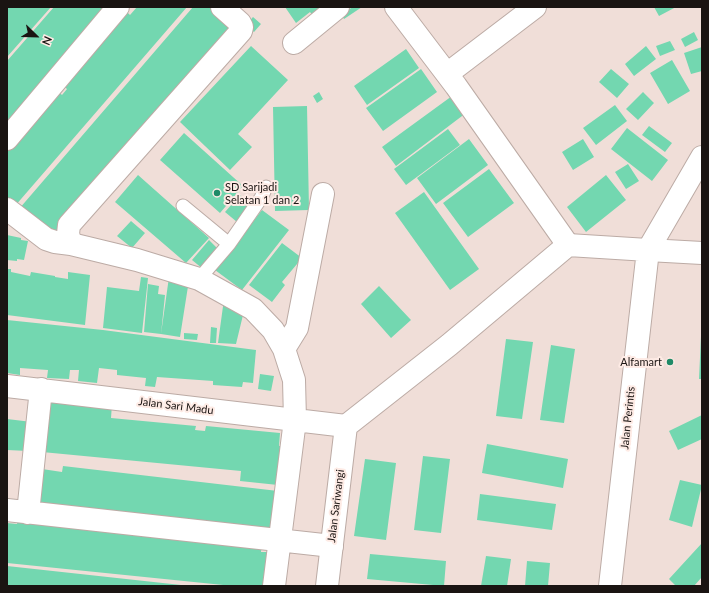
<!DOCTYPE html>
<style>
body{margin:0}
#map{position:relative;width:709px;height:593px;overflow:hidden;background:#f0ded8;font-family:Lato,sans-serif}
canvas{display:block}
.frame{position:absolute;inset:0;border:8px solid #1a1412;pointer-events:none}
.north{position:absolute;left:16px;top:16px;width:40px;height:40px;-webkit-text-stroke:3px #feebe5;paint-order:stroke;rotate:113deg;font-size:11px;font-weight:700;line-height:16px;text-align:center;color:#1a1412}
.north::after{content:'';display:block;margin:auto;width:14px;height:18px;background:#1a1412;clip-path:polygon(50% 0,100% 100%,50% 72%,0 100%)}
</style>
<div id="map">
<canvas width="709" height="593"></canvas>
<div class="frame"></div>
<div class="north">N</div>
</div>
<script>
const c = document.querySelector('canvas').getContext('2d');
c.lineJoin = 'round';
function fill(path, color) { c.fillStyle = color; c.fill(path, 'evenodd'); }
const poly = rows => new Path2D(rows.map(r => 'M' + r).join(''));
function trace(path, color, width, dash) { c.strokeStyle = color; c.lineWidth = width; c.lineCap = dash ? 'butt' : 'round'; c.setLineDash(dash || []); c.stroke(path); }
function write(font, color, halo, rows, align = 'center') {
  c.font = font + ' Lato,sans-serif'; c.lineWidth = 4; c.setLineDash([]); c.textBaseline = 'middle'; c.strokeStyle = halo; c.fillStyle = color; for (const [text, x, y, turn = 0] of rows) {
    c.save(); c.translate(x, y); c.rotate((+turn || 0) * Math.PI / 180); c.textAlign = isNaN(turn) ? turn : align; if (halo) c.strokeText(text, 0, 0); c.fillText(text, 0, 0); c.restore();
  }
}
const building = poly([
 [7,7,51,7,7,57],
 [54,7,113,7,7,126,7,61],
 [137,7,187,7,15,206,7,199,7,148,59,92,62,95,67,89,62,85,127,12,130,15],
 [193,7,215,7,235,25,136,139,133,136,127,142,132,147,56,233,19,209],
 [285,7,329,7,314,17,310,12,296,23],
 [353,7,362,7,344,19,341,14],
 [654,7,676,7,659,16],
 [253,17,261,24,254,32,246,25],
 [694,32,698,40,685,47,681,39],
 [670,41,675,50,660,56,656,46],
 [251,46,288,80,238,134,252,147,230,170,180,122],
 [646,46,656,59,634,76,625,64],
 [702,47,702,71,691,74,684,53],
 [406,49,419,68,367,105,354,86],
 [672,60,690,91,668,104,650,73],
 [421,69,437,92,383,131,366,108],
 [611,69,629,84,617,98,599,82],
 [319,92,323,99,317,103,313,96],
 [643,92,654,103,638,120,626,109],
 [452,96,466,113,396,166,382,147],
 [615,105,627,121,596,145,583,128],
 [307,106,309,210,275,211,273,107],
 [649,126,672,143,665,152,642,135],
 [627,128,668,160,652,181,611,149],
 [448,129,460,145,406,185,394,169],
 [184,133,243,186,220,213,160,160],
 [469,139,488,165,436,204,417,178],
 [583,139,594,157,573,170,562,152],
 [628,164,639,181,626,189,615,172],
 [489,169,514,203,468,237,443,203],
 [138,175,209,238,186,263,115,202],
 [606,175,626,200,586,232,567,207],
 [424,192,479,269,450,290,395,213],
 [240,195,251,204,237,222,225,212],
 [262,210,289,230,242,290,215,270],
 [131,221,145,233,132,248,117,236],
 [7,235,21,238,21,240,28,241,24,260,17,259,17,261,7,260],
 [209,240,220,251,203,269,192,260],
 [282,243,302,258,282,282,285,285,272,302,249,285],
 [7,269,11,269,11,272,30,276,31,272,55,276,55,277,68,279,68,272,90,275,85,325,7,315],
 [141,277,148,278,142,333,103,328,107,287,139,291],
 [169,277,189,280,180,337,161,334],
 [148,284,159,286,158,294,165,295,161,334,144,332],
 [379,286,411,320,391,338,361,304],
 [224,299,243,315,236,344,218,343],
 [7,320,103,330,256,350,253,383,243,382,242,387,213,385,213,381,157,377,155,387,145,386,146,378,117,375,117,370,99,368,97,383,78,381,79,370,70,370,69,379,47,378,48,370,20,368,20,375,7,373],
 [211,327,217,328,216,343,210,343],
 [184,333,198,334,197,340,184,339],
 [701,336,702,336,702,379,699,379],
 [506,339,533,342,522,419,496,416],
 [551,345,575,349,564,423,540,420],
 [260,374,274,376,271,391,258,389],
 [47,397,112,404,111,418,196,426,195,430,205,431,206,426,280,433,279,446,282,446,278,485,240,481,241,471,42,452],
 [702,415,702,439,678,450,669,431],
 [7,419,32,422,28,451,7,450],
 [487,444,568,459,563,488,482,473],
 [423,456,450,459,441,533,414,530],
 [365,459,396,463,386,540,354,536],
 [63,466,278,491,273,530,33,504,42,469,62,472],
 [680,480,702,485,692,527,669,520],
 [480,494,556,504,552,530,477,520],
 [18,518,191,538,192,542,262,544,261,552,272,552,268,586,233,586,7,563,7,523,17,524],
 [702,543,702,577,694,586,676,586,669,579],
 [370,554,446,561,444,586,367,579],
 [486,556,511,559,507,586,481,586],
 [527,561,550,563,548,586,525,586],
 [7,566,181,585,181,586,7,586]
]);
const service = poly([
 [183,206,229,244],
 [199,279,229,244,261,198,266,187]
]);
const minor = poly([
 [396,7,456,86,568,245],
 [294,43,338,7],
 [447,74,535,7],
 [7,139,118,7],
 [702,157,648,250,702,253],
 [7,209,46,239,55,242,71,244,137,260,199,279,253,309,273,330,284,349,294,380,295,420,274,586],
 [71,244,68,234,69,225,241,31,242,27,240,23,222,7],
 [284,349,297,328,323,194],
 [7,386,346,426],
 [7,510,332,546],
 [28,513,41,389]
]);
const tertiary = poly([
 [327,586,346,426,449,345,568,245,648,250,610,586]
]);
const markers = [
 [217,193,4,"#1f8a67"],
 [670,362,4,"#1f8a67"]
];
const poiNames = [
 ["SD Sarijadi",225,187],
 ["Selatan 1 dan 2",225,200],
 ["Alfamart",662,362,"right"]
];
const streetNames = [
 ["Jalan Sari Madu",176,406,7],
 ["Jalan Perintis",628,418,-84],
 ["Jalan Sariwangi",336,506,-83]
];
fill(building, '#73d7b0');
trace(service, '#bcaba5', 15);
trace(minor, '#bcaba5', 24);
trace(tertiary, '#bcaba5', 24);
trace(service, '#fff', 13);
trace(minor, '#fff', 22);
trace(tertiary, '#fff', 22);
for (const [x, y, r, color] of markers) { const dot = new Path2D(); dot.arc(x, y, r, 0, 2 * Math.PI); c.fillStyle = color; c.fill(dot); trace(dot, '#feebe5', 1.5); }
write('11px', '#1a1412', '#feebe5', poiNames, 'left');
write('11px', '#1a1412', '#feebe5', streetNames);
</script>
